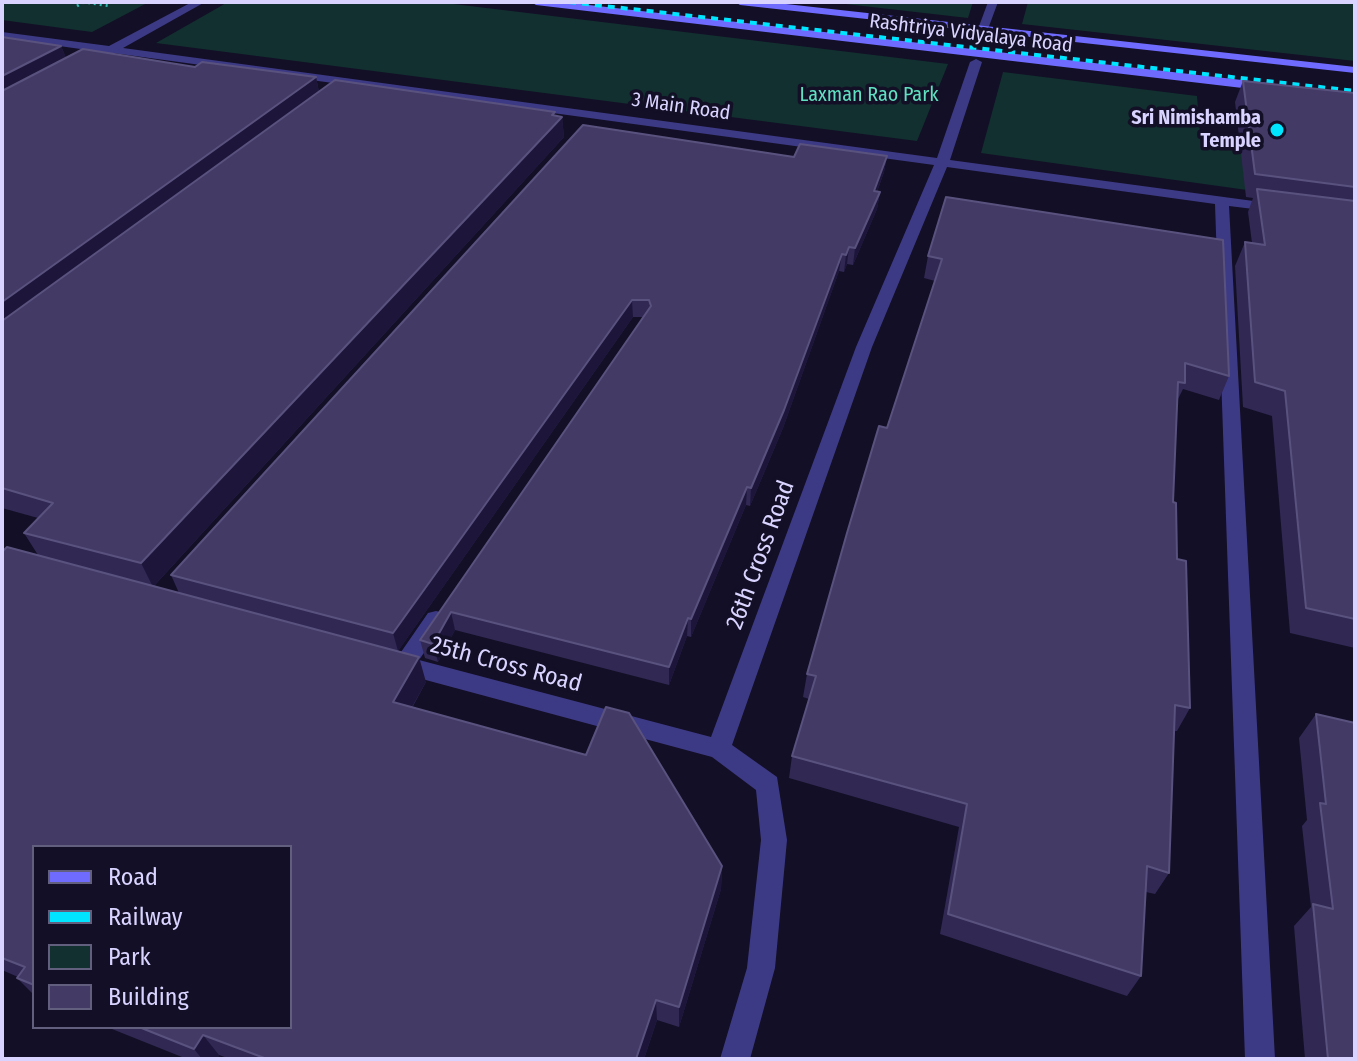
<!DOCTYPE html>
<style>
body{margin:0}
#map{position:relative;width:1357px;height:1061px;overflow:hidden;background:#130f26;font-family:"Fira Sans Condensed",sans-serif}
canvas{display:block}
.frame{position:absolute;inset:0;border:4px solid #d9d4ff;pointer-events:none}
.legend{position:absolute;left:32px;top:845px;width:260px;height:184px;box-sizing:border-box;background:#130f26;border:2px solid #625e7d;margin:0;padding:10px 14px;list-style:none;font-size:24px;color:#d9d4ff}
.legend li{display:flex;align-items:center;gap:16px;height:40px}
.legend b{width:40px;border:2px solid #625e7d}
</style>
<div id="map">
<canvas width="1357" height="1061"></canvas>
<div class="frame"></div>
<ul class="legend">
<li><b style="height:10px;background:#6f6bff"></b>Road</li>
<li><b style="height:10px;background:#00e5ff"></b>Railway</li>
<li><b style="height:22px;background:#12302f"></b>Park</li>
<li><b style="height:22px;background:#433a66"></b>Building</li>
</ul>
</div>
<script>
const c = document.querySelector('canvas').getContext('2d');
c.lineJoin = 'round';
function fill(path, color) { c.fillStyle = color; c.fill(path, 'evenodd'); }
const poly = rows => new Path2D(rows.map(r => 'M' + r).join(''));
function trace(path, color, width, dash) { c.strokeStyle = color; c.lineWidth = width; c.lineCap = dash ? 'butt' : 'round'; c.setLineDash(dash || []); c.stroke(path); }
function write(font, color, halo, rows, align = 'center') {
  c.font = font + ' "Fira Sans Condensed",sans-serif'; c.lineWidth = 7; c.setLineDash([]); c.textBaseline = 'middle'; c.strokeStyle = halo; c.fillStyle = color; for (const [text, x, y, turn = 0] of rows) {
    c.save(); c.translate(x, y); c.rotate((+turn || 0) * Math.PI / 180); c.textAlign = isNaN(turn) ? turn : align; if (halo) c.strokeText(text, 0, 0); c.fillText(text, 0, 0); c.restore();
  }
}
const green = poly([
 [2,2,149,2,92,32,2,20],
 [228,2,437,2,948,64,917,141,156,43],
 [828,2,973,2,968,18],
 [1028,2,1355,2,1355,61,1022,24],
 [1003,72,1197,96,1201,145,1355,164,1355,205,981,153]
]);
const path = poly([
 [77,6,84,2,110,6]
]);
const street = poly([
 [192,2,205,2,123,48,937,158,970,62,976,59,982,62,950,160,1283,205,1285,208,1278,212,1229,206,1275,1059,1245,1059,1215,204,947,167,872,347,732,745,777,777,787,840,775,968,750,1059,720,1059,747,968,761,840,756,790,712,757,396,672,388,669,385,663,388,657,399,655,428,613,436,611,444,613,447,619,419,660,711,737,856,347,934,165,113,53,107,55,102,52,2,38,2,32,109,46,192,2],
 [988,2,998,2,988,29,983,32,978,29,988,2]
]);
const secondary = poly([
 [531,2,563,2,1268,83,1274,87,1268,91,536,5,531,2],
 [735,2,768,2,1355,67,1355,73,740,5,735,2]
]);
const rail = poly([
 [569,2,1355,91]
]);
const wall = poly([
 [2,37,61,46,66,58,195,67,316,77,319,92,562,117,564,137,154,586,179,593,171,575,794,157,887,156,884,172,877,192,880,192,877,209,853,265,847,264,844,272,839,271,783,428,750,506,746,505,691,637,687,636,669,685,455,630,438,662,425,658,420,640,644,317,633,317,398,651,426,682,412,708,722,866,721,889,679,1027,657,1020,644,1059,230,1059,219,1055,217,1059,187,1059,107,1027,290,1027,34,847,34,995,17,978,18,977,2,970,2,552,38,555,24,533,38,518,2,508],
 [1243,81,1355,93,1355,648,1290,633,1272,416,1243,407,1235,266,1245,242,1252,243,1248,212,1253,198,1246,197,1235,102],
 [946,197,1229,376,1219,400,1183,389,1177,401,1173,502,1190,708,1177,731,1174,731,1169,873,1155,894,1146,892,1141,976,1127,996,940,934,959,827,789,778,792,756,809,699,803,697,807,674,935,281,924,278,928,256],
 [1316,714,1355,1059,1305,1059,1294,926,1311,907,1302,826,1307,820,1299,738]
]);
const shadedWall = poly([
 [61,46,69,65,2,101,2,76],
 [316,77,320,97,2,333,2,302],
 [555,112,556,123,562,117,564,137,153,587,141,563],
 [887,156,884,172,871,208,874,191],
 [880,192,877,209,853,265,855,248],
 [849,247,847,264,844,272,846,255],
 [842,254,839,271,783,428,750,506,751,488],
 [632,300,633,317,398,651,393,633],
 [747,487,746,505,691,637,691,619],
 [451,612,455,630,438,662,433,644],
 [688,618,687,636,669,685,669,667],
 [419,657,426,682,400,728,393,702],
 [722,866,721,889,679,1027,679,1007],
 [656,1000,657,1020,644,1059,636,1059],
 [203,1035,219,1055,217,1059,202,1059,194,1049]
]);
const building = poly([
 [2,37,61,46,2,76,2,37],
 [83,49,195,67,202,62,316,77,2,302,2,91,83,49],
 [335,80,555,112,552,115,562,117,141,563,24,533,53,503,2,488,2,321,335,80],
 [1243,81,1355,93,1355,187,1255,174,1243,81],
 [583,125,794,157,800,144,887,156,874,191,880,192,855,248,849,247,846,255,842,254,784,410,751,488,747,487,691,619,688,618,669,667,451,612,433,644,420,640,651,306,649,300,632,300,393,633,171,575,583,125],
 [1257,189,1355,201,1355,619,1306,608,1285,391,1255,382,1245,242,1265,245,1257,189],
 [946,197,1223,240,1229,376,1185,363,1185,383,1178,382,1173,502,1176,503,1177,559,1186,561,1190,708,1175,705,1169,873,1147,866,1141,976,948,914,967,804,792,756,816,676,807,674,847,533,879,426,887,428,942,259,928,256,946,197],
 [7,547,419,657,393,702,586,755,606,707,629,713,722,866,679,1007,656,1000,636,1059,267,1059,203,1035,194,1049,139,1027,290,1027,290,847,34,847,34,985,17,978,25,967,2,958,2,552,7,547],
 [1316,714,1355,723,1355,1059,1328,1059,1313,904,1333,909,1320,803,1326,804,1316,714]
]);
const markers = [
 [1277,130,8,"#00e5ff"]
];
const farStreetnames = [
 ["Rashtriya Vidyalaya Road",971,34,7],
 ["3 Main Road",681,107,8]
];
const farParknames = [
 ["Laxman Rao Park",869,95]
];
const farPoinames = [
 ["Sri Nimishamba",1261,118],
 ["Temple",1261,141]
];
const streetNames = [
 ["26th Cross Road",761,555,-70],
 ["25th Cross Road",506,665,15]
];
fill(green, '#12302f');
trace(path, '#2fb8b0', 3, [2, 4]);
fill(street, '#3d3a85');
fill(secondary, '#6f6bff');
trace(rail, '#00e5ff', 4, [7, 6]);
fill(wall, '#312854');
fill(shadedWall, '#1d163a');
fill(building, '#433a66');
trace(building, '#5a527e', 2);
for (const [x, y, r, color] of markers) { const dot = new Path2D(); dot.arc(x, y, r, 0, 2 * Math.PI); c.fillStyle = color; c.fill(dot); trace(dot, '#130f26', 3); }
write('20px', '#d9d4ff', '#130f26', farStreetnames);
write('20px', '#5fe0c0', '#130f26', farParknames);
write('bold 20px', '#d9d4ff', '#130f26', farPoinames, 'right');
write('24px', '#d9d4ff', '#130f26', streetNames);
</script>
